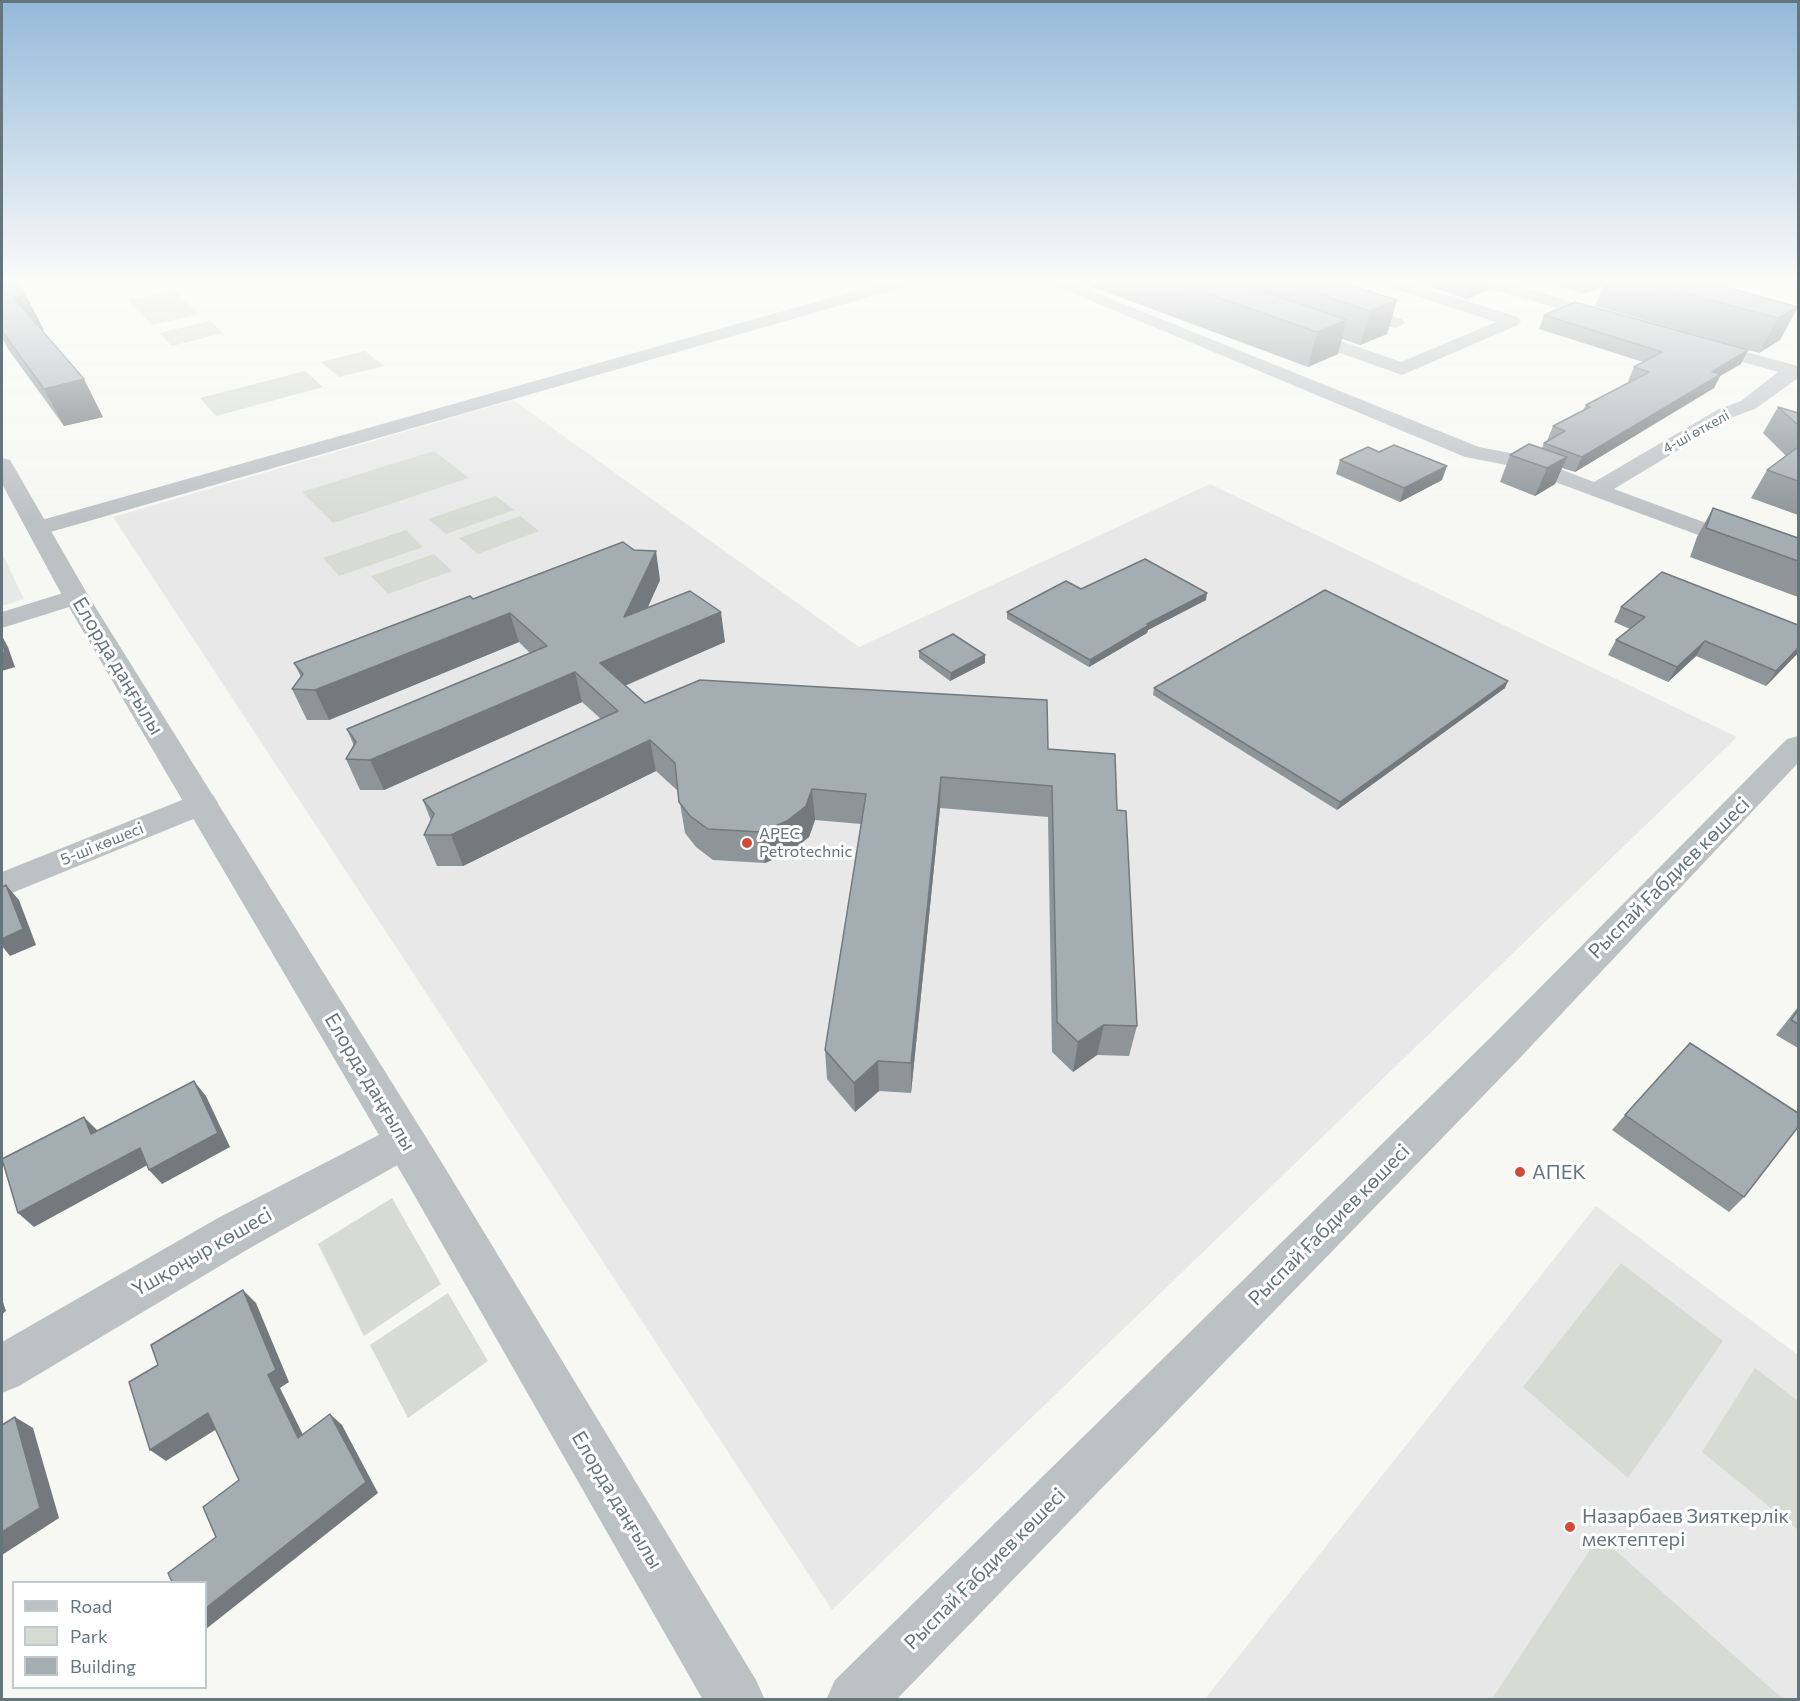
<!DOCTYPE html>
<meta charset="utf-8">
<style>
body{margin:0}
#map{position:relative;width:1800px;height:1701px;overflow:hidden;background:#f7f7f4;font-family:Commissioner,sans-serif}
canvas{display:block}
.frame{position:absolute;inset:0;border:3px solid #65757c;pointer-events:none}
.legend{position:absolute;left:12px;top:1581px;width:195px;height:108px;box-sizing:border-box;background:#fff;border:2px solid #c1c8cb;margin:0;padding:8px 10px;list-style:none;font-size:18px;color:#65757c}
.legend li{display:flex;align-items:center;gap:12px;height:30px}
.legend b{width:30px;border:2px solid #c1c8cb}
</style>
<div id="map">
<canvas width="1800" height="1701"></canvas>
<div class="frame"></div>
<ul class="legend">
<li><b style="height:8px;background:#bcc1c4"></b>Road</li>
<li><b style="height:16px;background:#d7dbd4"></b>Park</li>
<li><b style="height:16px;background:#a4adb1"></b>Building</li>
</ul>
</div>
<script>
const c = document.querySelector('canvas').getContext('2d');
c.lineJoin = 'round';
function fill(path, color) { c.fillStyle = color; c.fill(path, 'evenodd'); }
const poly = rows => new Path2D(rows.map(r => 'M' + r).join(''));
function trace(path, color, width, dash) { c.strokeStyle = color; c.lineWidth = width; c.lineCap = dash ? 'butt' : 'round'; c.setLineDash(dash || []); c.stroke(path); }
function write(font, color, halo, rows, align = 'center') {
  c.font = font + ' Commissioner,sans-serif'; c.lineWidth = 6; c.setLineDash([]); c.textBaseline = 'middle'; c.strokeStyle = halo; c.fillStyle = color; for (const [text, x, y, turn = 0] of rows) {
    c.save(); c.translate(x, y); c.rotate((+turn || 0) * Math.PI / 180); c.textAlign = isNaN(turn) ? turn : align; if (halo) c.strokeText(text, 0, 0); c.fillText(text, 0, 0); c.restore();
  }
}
const built = poly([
 [513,400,859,647,1210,484,1737,737,832,1610,113,517],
 [2,553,24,599,2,606],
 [1596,1206,1798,1355,1798,1699,1204,1700]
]);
const green = poly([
 [174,290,200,314,152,325,127,300],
 [210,321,223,333,172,346,159,333],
 [365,351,384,366,339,377,321,362],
 [305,371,323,387,216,416,200,398],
 [434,451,469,478,333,523,302,492],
 [496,496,514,510,446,534,428,519],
 [520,516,539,531,478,554,459,538],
 [406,530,423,547,339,576,323,558],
 [434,554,452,571,388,594,371,576],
 [392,1198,441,1284,364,1336,318,1244],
 [1621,1263,1723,1341,1628,1478,1523,1387],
 [448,1293,488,1361,408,1418,370,1345],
 [1755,1368,1798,1401,1798,1530,1702,1452],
 [1599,1536,1783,1699,1492,1699]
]);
const minor = poly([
 [886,282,913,282,911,285,47,533,39,535,31,533,27,528,31,523,886,282],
 [1046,282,1069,282,1479,447,1526,456,1594,482,1719,409,1741,401,1778,372,1696,349,1693,345,1696,341,1702,340,1798,366,1798,378,1755,409,1733,417,1614,489,1798,557,1798,572,1512,466,1465,457,1046,282],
 [1266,282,1291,282,1402,319,1405,323,1396,328,1390,327,1268,285,1266,282],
 [1380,282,1406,282,1518,317,1521,321,1518,325,1402,375,1292,336,1289,332,1298,327,1304,328,1401,362,1496,322,1382,285,1380,282],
 [1476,282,1503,282,1615,314,1618,318,1609,323,1603,322,1478,285,1476,282],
 [76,589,85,592,89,597,85,602,2,628,2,612,76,589],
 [202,792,213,795,218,803,213,811,2,897,2,872,202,792],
 [404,1122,419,1127,425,1140,419,1153,250,1248,19,1386,2,1393,2,1342,218,1218,404,1122]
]);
const tertiary = poly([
 [2,458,10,460,13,465,89,597,439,1158,756,1680,765,1700,703,1700,409,1186,63,597,2,484,2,458],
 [1798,736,1798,763,1517,1061,896,1700,826,1700,835,1680,1489,1039,1787,739,1798,736]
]);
const wall = poly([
 [2,282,44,330,42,330,103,417,64,426,8,349,2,337],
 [1079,282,1339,282,1397,300,1387,334,1360,345,1342,339,1338,354,1308,367],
 [1415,282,1490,282,1488,290,1467,299],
 [1544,282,1732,282,1723,287,1798,307,1780,340,1759,353,1595,306,1604,285,1584,294],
 [1544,315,1741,364,1720,376,1714,388,1575,472,1562,468,1555,484,1535,496,1500,482,1510,455,1542,448,1544,443,1547,441,1553,426,1583,410,1586,405,1630,382,1628,381,1634,367,1643,362,1539,329],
 [1778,407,1798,413,1798,515,1751,498,1767,470,1786,456,1763,433],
 [1379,452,1442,480,1400,502,1336,474,1340,460],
 [1713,508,1798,538,1798,597,1690,557,1697,537],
 [660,580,648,607,725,642,625,686,645,703,1048,749,1117,810,1137,1026,1129,1056,1097,1055,1073,1072,1052,1052,1048,817,940,808,911,1093,879,1091,855,1112,827,1079,825,1050,861,824,815,820,809,837,790,852,765,863,713,860,696,847,685,833,678,791,656,771,463,866,437,866,424,835,431,821,423,800,601,719,582,702,384,790,360,790,346,759,354,746,347,729,530,653,519,642,329,720,307,720,292,689,301,677,294,663,473,599],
 [1081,589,1206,600,1148,630,1147,633,1089,667,1007,619,1007,612],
 [1621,607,1798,625,1798,653,1766,686,1696,656,1668,682,1608,655,1616,640,1630,629,1614,622],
 [919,651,985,663,950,681,919,658],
 [1154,688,1505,688,1337,810,1153,695],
 [1798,1007,1798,1048,1776,1035],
 [1625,1115,1744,1197,1729,1212,1612,1130]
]);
const shadedWall = poly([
 [1473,282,1490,282,1488,290,1467,299],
 [1589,282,1605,282,1604,285,1584,294],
 [1687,282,1732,282,1700,298],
 [26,295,44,330,33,332,14,298],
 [1397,300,1387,334,1360,345,1370,311],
 [1798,307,1780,340,1759,353,1778,318],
 [1347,320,1338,354,1308,367,1317,332],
 [1748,350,1741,364,1720,376,1714,388,1575,472,1582,457,1712,372],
 [84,379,103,417,64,426,44,389],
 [1567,457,1555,484,1535,496,1547,468],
 [1447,466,1442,480,1400,502,1404,488],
 [656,551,660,580,630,646,624,617],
 [1207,593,1206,600,1148,630,1147,633,1089,667,1090,660,1147,624],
 [721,612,725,642,607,693,600,663],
 [510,613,519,642,329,720,315,690],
 [2,636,8,647,15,667,2,671],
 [1705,641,1696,656,1668,682,1677,667],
 [1798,648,1798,653,1766,686,1776,671],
 [985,655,985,663,950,681,951,673],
 [575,672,582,702,384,790,370,760],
 [1508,681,1505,688,1337,810,1340,802],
 [650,740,656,771,463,866,451,835],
 [941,777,940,808,911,1093,911,1063],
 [812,789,815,820,809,837,790,852,765,863,761,832],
 [6,885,19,900,36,945,10,956,2,946],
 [1104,1025,1097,1055,1073,1072,1078,1042],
 [878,1061,879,1091,855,1112,854,1083],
 [194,1081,206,1096,230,1147,162,1184,149,1170],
 [84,1117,98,1131,91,1134],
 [140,1148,153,1162,34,1227,18,1213],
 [243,1290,256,1303,289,1382,280,1388,310,1449,298,1438,268,1375],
 [2,1299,6,1311,2,1314],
 [208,1413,223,1425,166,1461,150,1450],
 [330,1414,342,1425,378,1493,206,1629,206,1608],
 [15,1417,33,1428,59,1518,2,1555,2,1532]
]);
const building = poly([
 [2,282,16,282,26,295,14,298,84,379,44,389,2,331,2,282],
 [1174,282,1236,282,1347,320,1317,332,1174,282],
 [1283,282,1339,282,1397,300,1370,311,1283,282],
 [1641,282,1707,282,1798,307,1778,318,1641,282],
 [1575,302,1748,350,1712,372,1721,374,1582,457,1544,443,1565,431,1553,426,1590,407,1586,405,1649,372,1634,367,1662,352,1544,315,1575,302],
 [1778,407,1798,413,1798,425,1778,407],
 [1529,444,1567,457,1547,468,1510,455,1529,444],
 [1394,445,1447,466,1404,488,1340,460,1368,447,1379,452,1394,445],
 [1798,447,1798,481,1767,470,1798,447],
 [1713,508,1798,538,1798,561,1706,528,1713,508],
 [623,542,634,550,656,551,624,617,690,591,721,612,600,663,645,703,700,680,1047,700,1048,749,1115,754,1117,810,1126,811,1137,1026,1104,1025,1078,1042,1057,1022,1052,786,941,777,911,1063,878,1061,854,1083,825,1050,866,794,812,789,806,806,787,821,761,832,708,829,690,816,679,802,675,763,650,740,451,835,424,835,434,814,423,800,618,711,575,672,370,760,346,759,356,742,347,729,547,646,510,613,315,690,292,689,303,674,294,663,470,596,473,599,623,542],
 [1145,559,1207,593,1147,624,1149,625,1090,660,1007,612,1066,581,1081,589,1145,559],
 [1662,572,1798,625,1798,648,1776,671,1705,641,1677,667,1616,640,1645,617,1621,607,1662,572],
 [1325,590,1508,681,1340,802,1154,688,1325,590],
 [953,634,985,655,951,673,919,651,953,634],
 [2,642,5,652,2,653,2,642],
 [6,885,23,929,2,939,2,887,6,885],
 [1798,1010,1798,1024,1791,1020,1798,1010],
 [1690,1043,1798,1113,1798,1127,1744,1197,1625,1115,1690,1043],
 [194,1081,218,1133,149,1170,140,1148,18,1213,2,1159,84,1117,91,1134,194,1081],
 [243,1290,276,1370,268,1375,298,1438,330,1414,366,1482,206,1608,206,1582,172,1582,168,1573,216,1537,203,1507,239,1480,208,1413,150,1450,129,1382,158,1365,151,1345,243,1290],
 [15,1417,40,1508,2,1532,2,1425,15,1417]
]);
const markers = [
 [747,843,6,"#d14b3a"],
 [1520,1172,6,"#d14b3a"],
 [1570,1527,6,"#d14b3a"]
];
const farStreetnames = [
 ["4-ші өткелі",1696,432,-29]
];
const poiNames = [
 ["APEC",759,834],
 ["Petrotechnic",759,852]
];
const streetNames = [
 ["5-ші көшесі",102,844,-22]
];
const nearStreetnames = [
 ["Елорда даңғылы",118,666,59],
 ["Рыспай Ғабдиев көшесі",1669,878,-45],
 ["Елорда даңғылы",370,1082,59],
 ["Рыспай Ғабдиев көшесі",1329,1225,-45],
 ["Үшқоңыр көшесі",202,1252,-30],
 ["Елорда даңғылы",617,1500,59],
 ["Рыспай Ғабдиев көшесі",985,1569,-45]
];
const nearPoinames = [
 ["АПЕК",1532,1172],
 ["Назарбаев Зияткерлік",1582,1516],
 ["мектептері",1582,1539]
];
fill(built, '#e8e8e8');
fill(green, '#d7dbd4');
fill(minor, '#bcc1c4');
fill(tertiary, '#bcc1c4');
fill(wall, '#8d9598');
fill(shadedWall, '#73797c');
fill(building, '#a4adb1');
trace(building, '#73797c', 1.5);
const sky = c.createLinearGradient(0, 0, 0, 521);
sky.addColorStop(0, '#93b9d9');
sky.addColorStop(0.54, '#fbfbfa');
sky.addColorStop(1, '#fbfbfa00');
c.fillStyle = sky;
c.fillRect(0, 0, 1800, 521);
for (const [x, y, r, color] of markers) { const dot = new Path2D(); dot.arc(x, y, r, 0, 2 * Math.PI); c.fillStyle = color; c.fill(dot); trace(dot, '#fff', 2); }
write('14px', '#65757c', '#fff', farStreetnames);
write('16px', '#65757c', '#fff', poiNames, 'left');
write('16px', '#65757c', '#fff', streetNames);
write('20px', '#65757c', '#fff', nearStreetnames);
write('20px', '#65757c', '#fff', nearPoinames, 'left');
</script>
